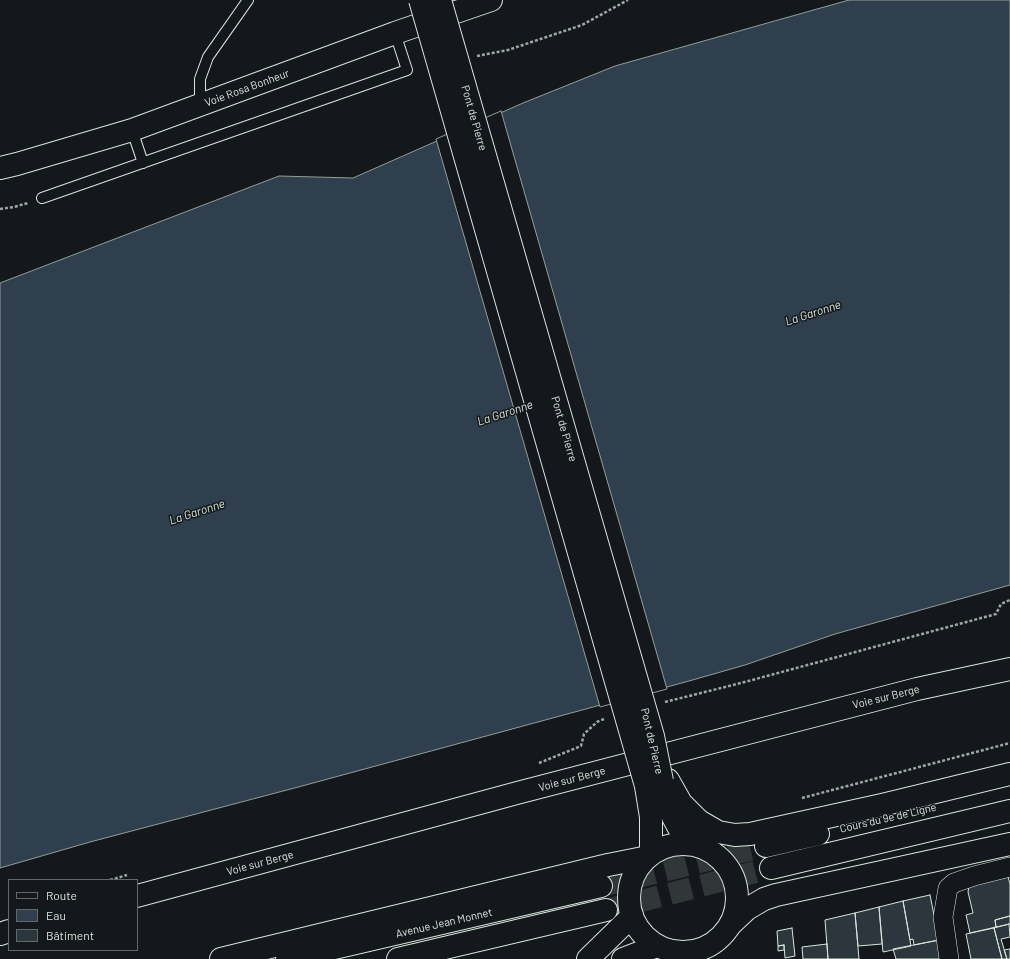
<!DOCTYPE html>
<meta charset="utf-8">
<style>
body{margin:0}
#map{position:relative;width:1010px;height:959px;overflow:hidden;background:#14181c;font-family:Barlow,sans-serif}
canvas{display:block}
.legend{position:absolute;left:8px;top:879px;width:130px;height:72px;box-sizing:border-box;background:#14181c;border:1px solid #626a69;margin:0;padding:5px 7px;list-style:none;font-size:12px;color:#d8e6dc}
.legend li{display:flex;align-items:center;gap:8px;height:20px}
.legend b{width:20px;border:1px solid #626a69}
</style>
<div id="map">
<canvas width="1010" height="959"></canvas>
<ul class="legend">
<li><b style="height:5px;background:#14181c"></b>Route</li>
<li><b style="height:11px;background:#2f3f4d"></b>Eau</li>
<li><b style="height:11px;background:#2c363c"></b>Bâtiment</li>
</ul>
</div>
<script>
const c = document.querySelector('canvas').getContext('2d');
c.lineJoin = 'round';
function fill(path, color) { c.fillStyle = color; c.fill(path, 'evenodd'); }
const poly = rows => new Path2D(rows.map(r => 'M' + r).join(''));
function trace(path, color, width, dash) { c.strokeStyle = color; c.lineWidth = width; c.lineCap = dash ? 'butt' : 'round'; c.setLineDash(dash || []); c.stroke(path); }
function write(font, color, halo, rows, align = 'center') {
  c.font = font + ' Barlow,sans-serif'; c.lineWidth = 3; c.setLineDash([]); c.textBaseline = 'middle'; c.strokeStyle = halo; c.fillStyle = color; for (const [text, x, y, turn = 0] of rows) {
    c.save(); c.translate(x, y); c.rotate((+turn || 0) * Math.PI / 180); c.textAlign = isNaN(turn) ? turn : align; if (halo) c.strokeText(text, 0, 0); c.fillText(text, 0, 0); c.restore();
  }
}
const water = poly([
 [849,0,1010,0,1010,585,835,634,745,665,689,681,302,786,90,842,0,868,0,283,279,176,353,178,523,103,615,66,849,0]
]);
const pier = poly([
 [501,111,667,689,600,707,436,139,501,111]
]);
const building = poly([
 [1008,877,1010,884,1010,916,995,920,996,927,970,933,966,915,973,913,968,892,969,886,1008,877],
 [930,895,939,940,914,945,913,939,910,940,903,901,930,895],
 [903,901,911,946,883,952,879,907,903,901],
 [879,907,882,944,858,946,855,913,879,907],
 [855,913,859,959,828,959,825,920,855,913],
 [1010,916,1010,924,996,927,995,920,1010,916],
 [1009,924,1010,937,1001,939,1007,959,1002,959,994,928,1009,924],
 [792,928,795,956,785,958,784,945,778,946,777,931,792,928],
 [994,928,1002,959,971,959,966,934,994,928],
 [939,940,942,959,896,959,893,949,939,940],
 [827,944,828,959,803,959,802,947,827,944],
 [784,945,784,950,778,951,778,946,784,945],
 [1010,949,1010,959,1007,959,1004,950,1010,949]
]);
const secondaryTunnel = poly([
 [601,886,766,846],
 [606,910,771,868]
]);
const path = poly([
 [477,56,508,50,582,25,628,0],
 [0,209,14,207,28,203],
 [665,702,741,683,996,614,1001,604,1010,600],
 [539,763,581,746,584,734,597,722,604,719],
 [802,798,1010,743],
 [110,880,127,875]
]);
const service = poly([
 [200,106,200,79,208,57,248,0],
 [132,130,143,163],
 [42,198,407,70,395,33]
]);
const minor = poly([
 [949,959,943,917,948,888,954,883,974,876,1010,867]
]);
const tertiary = poly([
 [0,168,17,164,132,130,395,33,491,0],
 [731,924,747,909,764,899,776,895,1010,844],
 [398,959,606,910],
 [588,959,632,916],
 [623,959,657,946]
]);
const secondary = poly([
 [668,780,681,803,699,821,718,832,735,835,750,834,882,805,1010,774],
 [766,846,818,834],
 [771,868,1010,811],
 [221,959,608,865,643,858],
 [287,959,601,886]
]);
const primary = poly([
 [662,781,673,817,680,830,702,846],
 [646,786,651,817,651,852],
 '629 898a54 54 0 1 1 108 0a54 54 0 1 1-108 0Z',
 [137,896,517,793,917,689,1010,669],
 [0,934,9,931]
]);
const primaryBridge = poly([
 [420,0,646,786],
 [440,0,653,736,662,781]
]);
const streetNames = [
 ["Voie Rosa Bonheur",247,88,-20],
 ["Pont de Pierre",474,118,74],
 ["Pont de Pierre",564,429,74],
 ["Voie sur Berge",886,697,-14],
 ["Pont de Pierre",652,741,77],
 ["Voie sur Berge",572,779,-15],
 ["Cours du 9e de Ligne",888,818,-13],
 ["Voie sur Berge",260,863,-15],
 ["Avenue Jean Monnet",444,923,-13]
];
const waterNames = [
 ["La Garonne",813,313,-18],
 ["La Garonne",505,413,-18],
 ["La Garonne",197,512,-18]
];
fill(water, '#2f3f4d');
trace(water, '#939e99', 1);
fill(pier, '#14181c');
trace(pier, '#939e99', 1);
fill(building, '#2c363c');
trace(building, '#d8e6dc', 1);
trace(secondaryTunnel, '#313739', 22, [22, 11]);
trace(service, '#d8e6dc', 12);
trace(minor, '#d8e6dc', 20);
trace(tertiary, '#d8e6dc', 24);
trace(secondary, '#d8e6dc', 24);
trace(primary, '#d8e6dc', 24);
trace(path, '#9da8a2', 2.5, [3, 2]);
trace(service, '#14181c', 10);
trace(minor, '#14181c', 19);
trace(tertiary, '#14181c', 22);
trace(secondary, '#14181c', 22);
trace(primary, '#14181c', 22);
trace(primaryBridge, '#d8e6dc', 24, []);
trace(primaryBridge, '#14181c', 22);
write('11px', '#d8e6dc', '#14181c', streetNames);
write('italic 12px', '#d8e6dc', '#14181c', waterNames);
</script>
